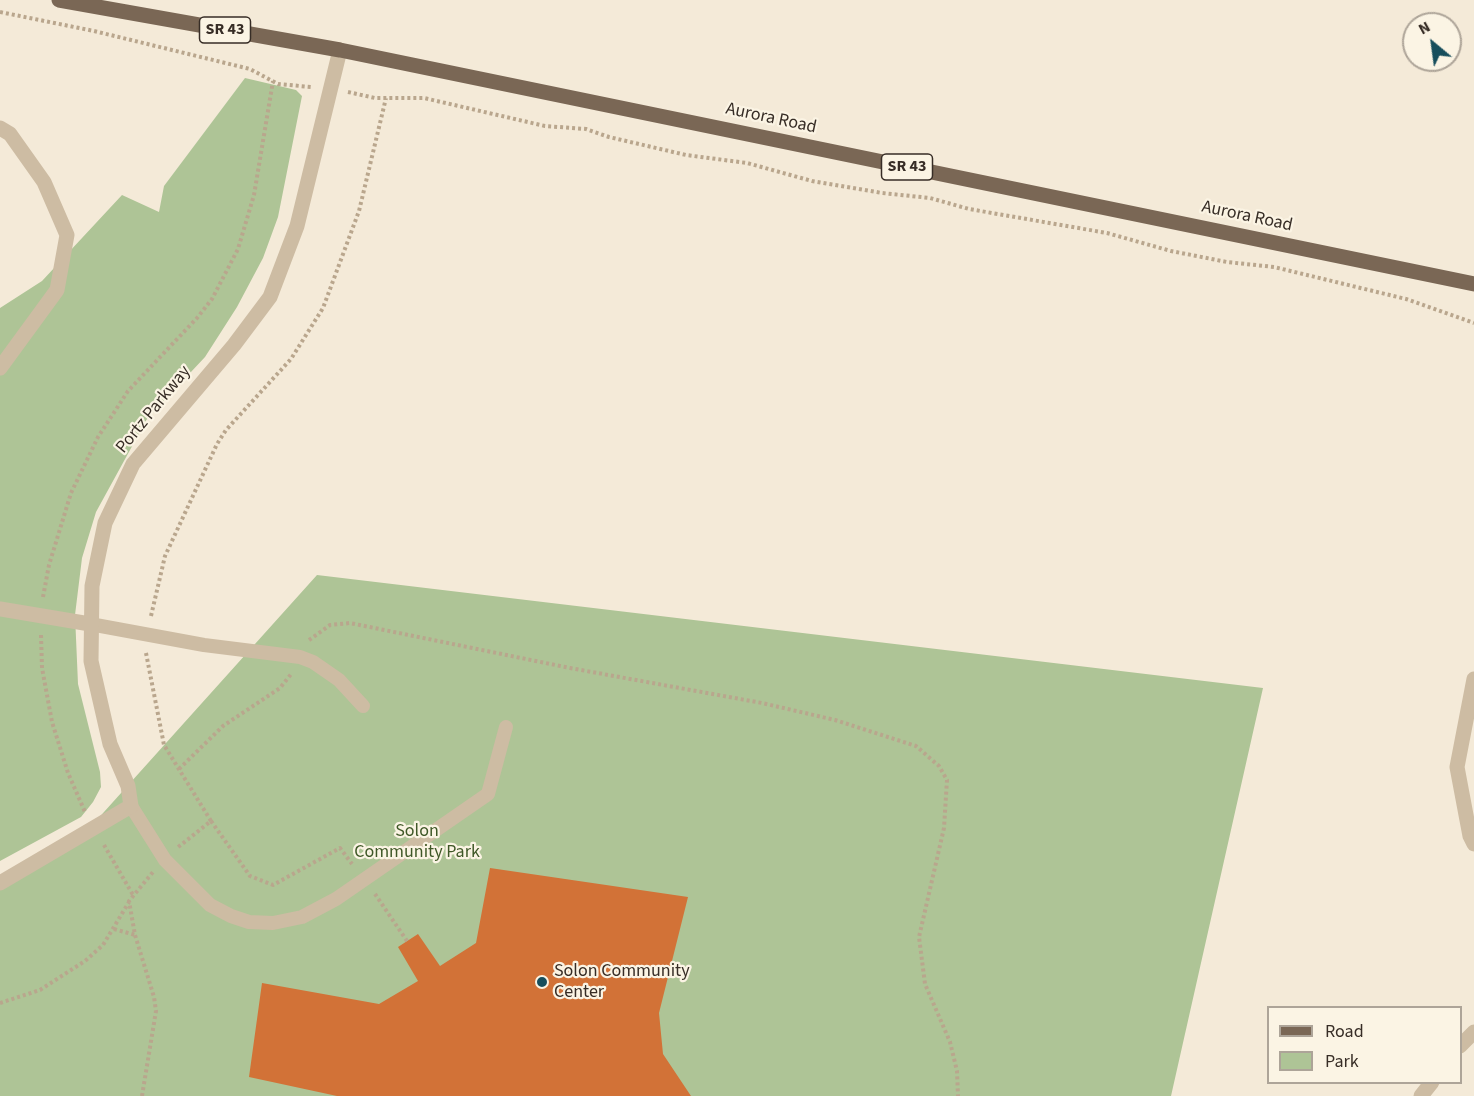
<!DOCTYPE html>
<style>
body{margin:0}
#map{position:relative;width:1474px;height:1096px;overflow:hidden;background:#f4ead8;font-family:"Source Sans 3",sans-serif}
canvas{display:block}
.legend{position:absolute;left:1267px;top:1006px;width:195px;height:78px;box-sizing:border-box;background:#fbf4e4;border:2px solid #ada498;margin:0;padding:8px 10px;list-style:none;font-size:18px;color:#372d26}
.legend li{display:flex;align-items:center;gap:12px;height:30px}
.legend b{width:30px;border:2px solid #ada498}
.north{position:absolute;left:1402px;top:12px;width:60px;height:60px;box-sizing:border-box;background:#fbf4e4;border:2px solid #ada498;border-radius:50%;rotate:331deg;font-size:16px;font-weight:700;line-height:24px;text-align:center;color:#372d26}
.north::after{content:'';display:block;margin:auto;width:21px;height:27px;background:#174e5c;clip-path:polygon(50% 0,100% 100%,50% 72%,0 100%)}
</style>
<div id="map">
<canvas width="1474" height="1096"></canvas>
<ul class="legend">
<li><b style="height:8px;background:#7a6755"></b>Road</li>
<li><b style="height:16px;background:#aec496"></b>Park</li>
</ul>
<div class="north">N</div>
</div>
<script>
const c = document.querySelector('canvas').getContext('2d');
c.lineJoin = 'round';
function fill(path, color) { c.fillStyle = color; c.fill(path, 'evenodd'); }
const poly = rows => new Path2D(rows.map(r => 'M' + r).join(''));
function trace(path, color, width, dash) { c.strokeStyle = color; c.lineWidth = width; c.lineCap = dash ? 'butt' : 'round'; c.setLineDash(dash || []); c.stroke(path); }
function write(font, color, halo, rows, align = 'center') {
  c.font = font + ' "Source Sans 3",sans-serif'; c.lineWidth = 4.5; c.setLineDash([]); c.textBaseline = 'middle'; c.strokeStyle = halo; c.fillStyle = color; for (const [text, x, y, turn = 0] of rows) {
    c.save(); c.translate(x, y); c.rotate((+turn || 0) * Math.PI / 180); c.textAlign = isNaN(turn) ? turn : align; if (halo) c.strokeText(text, 0, 0); c.fillText(text, 0, 0); c.restore();
  }
}
const green = poly([
 [245,78,296,90,302,96,278,217,263,258,237,307,205,357,147,419,96,512,82,558,75,615,78,684,100,772,101,787,93,802,81,817,0,861,0,308,42,281,122,195,159,212,164,186],
 [317,575,1263,688,1171,1096,0,1096,0,886,86,832]
]);
const building = poly([
 [490,868,688,897,659,1013,663,1054,691,1096,337,1096,249,1077,262,983,379,1004,418,981,398,947,418,934,440,966,476,943]
]);
const path = poly([
 [0,12,94,31,250,69,278,84,311,87],
 [348,92,375,98,424,98,545,126,586,129,609,137,686,155,747,163,812,181,882,193,930,198,969,209,1107,233,1171,251,1227,262,1274,267,1406,299,1474,323],
 [43,597,49,565,71,493,98,437,128,391,197,318,212,299,238,249,254,195,273,81],
 [151,616,165,556,217,444,226,430,291,359,323,308,359,211,386,98],
 [41,635,42,668,52,722,68,773,85,812],
 [309,640,330,625,350,623,570,668,762,703,835,720,916,746,939,766,947,780,944,828,919,937,925,984,950,1042,957,1071,958,1096],
 [146,653,164,745,211,821,177,848],
 [179,769,223,726,280,688,292,673],
 [211,821,250,876,273,885,340,848,352,864],
 [104,845,133,895],
 [375,894,407,941],
 [114,929,135,935],
 [0,1003,40,990,85,961,103,945,129,902],
 [142,1096,156,1011,154,997,135,935,129,901,153,872]
]);
const lane = poly([
 [90,624,204,645,300,657,313,662,339,680,363,706],
 [131,806,165,860,210,905,231,916,249,922,273,923,302,917,336,899,488,794,506,727]
]);
const street = poly([
 [0,128,10,134,44,182,67,235,57,290,0,368],
 [0,609,90,624],
 [1474,679,1457,767,1470,836,1474,844],
 [0,883,131,806,128,786,110,744,91,661,92,586,105,523,133,464,234,345,270,297,297,226,340,50],
 [1460,1046,1474,1032],
 [1421,1096,1432,1082]
]);
const primary = poly([
 [59,0,340,50,1474,284]
]);
const markers = [
 [542,982,6,"#174e5c"]
];
const shields = [
 [225,30,51],
 [907,167,51]
];
const shieldNames = [
 ["SR 43",225,30],
 ["SR 43",907,167]
];
const streetNames = [
 ["Aurora Road",771,119,12],
 ["Aurora Road",1247,217,12],
 ["Portz Parkway",154,410,-51]
];
const parkNames = [
 ["Solon",417,832],
 ["Community Park",417,853]
];
const poiNames = [
 ["Solon Community",554,972],
 ["Center",554,993]
];
fill(green, '#aec496');
fill(building, '#d27237');
trace(path, '#b9a68d', 4, [3, 3]);
trace(lane, '#cdbca3', 14);
trace(street, '#cdbca3', 15);
trace(primary, '#7a6755', 15);
for (const [x, y, r, color] of markers) { const dot = new Path2D(); dot.arc(x, y, r, 0, 2 * Math.PI); c.fillStyle = color; c.fill(dot); trace(dot, '#fbf4e4', 2); }
for (const [x, y, w] of shields) { const box = new Path2D(); box.roundRect(x - w / 2, y - 13, w, 26, 4.5); c.fillStyle = '#fbf4e4'; c.fill(box); trace(box, '#372d26', 1.5); }
write('bold 16px', '#372d26', null, shieldNames);
write('18px', '#372d26', '#fbf4e4', streetNames);
write('18px', '#3f5827', '#fbf4e4', parkNames);
write('18px', '#372d26', '#fbf4e4', poiNames, 'left');
</script>
